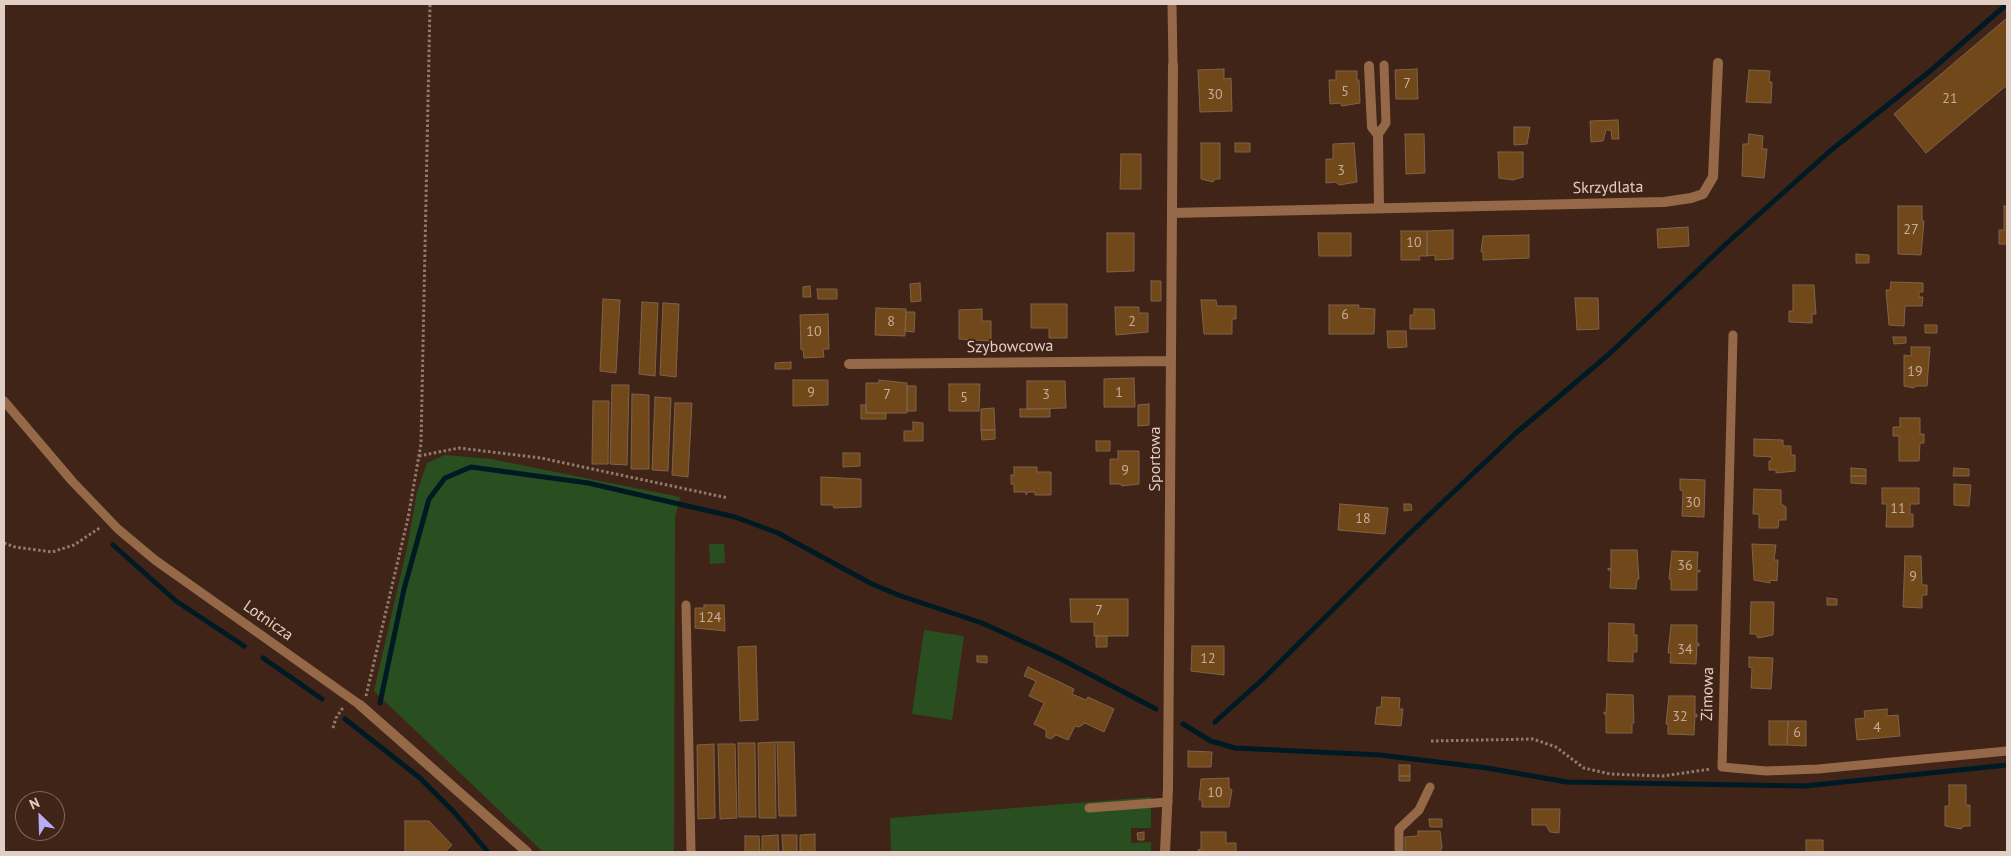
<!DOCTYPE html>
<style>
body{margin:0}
#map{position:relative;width:2011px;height:856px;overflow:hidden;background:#402417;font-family:"PT Sans",sans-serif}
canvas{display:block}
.frame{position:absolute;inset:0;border:5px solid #e1cec5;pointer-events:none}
.north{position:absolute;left:15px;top:791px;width:50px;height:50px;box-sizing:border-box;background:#402417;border:1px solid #80685d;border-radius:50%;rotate:336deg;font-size:14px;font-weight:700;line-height:20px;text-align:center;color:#e1cec5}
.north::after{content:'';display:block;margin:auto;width:18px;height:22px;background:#b6acf8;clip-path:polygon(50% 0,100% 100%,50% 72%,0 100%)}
</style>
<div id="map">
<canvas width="2011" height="856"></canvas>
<div class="frame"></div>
<div class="north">N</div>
</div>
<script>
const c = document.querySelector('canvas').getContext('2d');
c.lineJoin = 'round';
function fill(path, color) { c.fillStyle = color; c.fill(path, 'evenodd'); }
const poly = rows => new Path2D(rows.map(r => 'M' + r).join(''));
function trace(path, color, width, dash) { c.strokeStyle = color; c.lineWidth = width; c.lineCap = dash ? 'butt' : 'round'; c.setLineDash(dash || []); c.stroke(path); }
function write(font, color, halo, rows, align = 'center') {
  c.font = font + ' "PT Sans",sans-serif'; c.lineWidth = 4; c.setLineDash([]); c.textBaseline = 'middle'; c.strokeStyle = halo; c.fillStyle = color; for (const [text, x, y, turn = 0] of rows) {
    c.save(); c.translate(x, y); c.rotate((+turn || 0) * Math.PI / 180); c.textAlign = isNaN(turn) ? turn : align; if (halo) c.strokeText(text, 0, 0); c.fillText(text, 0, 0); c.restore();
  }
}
const green = poly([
 [445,455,491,459,680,497,675,518,674,852,543,852,374,691,408,543,417,492,427,463],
 [709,544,724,544,725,563,710,564],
 [924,630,964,636,952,720,912,714],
 [1151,797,1151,828,1131,828,1131,843,1151,842,1151,852,891,852,890,818]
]);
const stream = poly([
 [113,545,176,601,244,646],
 [263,658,322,699],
 [380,703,404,589,429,499,445,478,471,467,588,483,735,517,778,533,872,584,901,596,982,623,1057,657,1156,709],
 [345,719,420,778,454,812,488,852],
 [1215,722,1263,679,1408,535,1516,433,1608,355,1728,242,1830,151,1929,72,2007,4],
 [1183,724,1211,741,1235,748,1380,755,1487,768,1567,782,1805,786,2007,765]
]);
const building = poly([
 [2007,18,2007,85,1926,153,1894,114,2007,18],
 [1224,69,1224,79,1231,78,1232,111,1200,112,1198,70,1224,69],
 [1417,69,1418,99,1396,99,1395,70,1417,69],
 [1749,70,1770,71,1769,82,1772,82,1771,103,1746,102,1749,70],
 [1336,71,1357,71,1357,80,1359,80,1360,103,1342,106,1340,103,1330,104,1329,80,1336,80,1336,71],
 [1618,120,1619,139,1612,139,1611,130,1606,130,1603,141,1591,142,1590,121,1618,120],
 [1514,127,1530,127,1527,144,1514,145,1514,127],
 [1405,134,1424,134,1425,173,1406,174,1405,134],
 [1749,134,1763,136,1762,149,1767,149,1764,178,1742,176,1743,144,1748,144,1749,134],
 [1201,143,1220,143,1220,179,1215,179,1213,182,1201,179,1201,143],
 [1235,143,1250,143,1250,152,1235,152,1235,143],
 [1354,143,1357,182,1339,185,1336,182,1326,183,1326,159,1333,159,1333,144,1354,143],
 [1498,152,1523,152,1523,177,1513,180,1499,178,1498,152],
 [1121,154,1141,154,1141,189,1120,189,1121,154],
 [1898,206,1922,206,1922,221,1924,221,1921,255,1898,254,1898,206],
 [2004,206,2007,206,2007,244,1999,244,1999,230,2004,230,2004,206],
 [1688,227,1689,246,1658,248,1657,229,1688,227],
 [1453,230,1453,259,1435,260,1435,255,1427,256,1427,231,1453,230],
 [1401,231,1427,231,1427,256,1419,256,1420,260,1401,260,1401,231],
 [1107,233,1134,233,1134,271,1107,272,1107,233],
 [1318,233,1351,233,1351,256,1319,256,1318,233],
 [1529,235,1529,258,1483,260,1483,252,1481,252,1483,236,1529,235],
 [1856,254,1869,255,1869,263,1856,263,1856,254],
 [1151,281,1161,281,1161,301,1151,301,1151,281],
 [1891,282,1923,283,1923,292,1919,292,1919,297,1923,297,1922,306,1905,306,1904,326,1889,325,1886,290,1890,290,1891,282],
 [920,283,921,301,911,302,910,284,920,283],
 [1793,285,1814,285,1816,314,1812,314,1812,323,1789,322,1789,311,1793,311,1793,285],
 [810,286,811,297,803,297,803,287,810,286],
 [817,289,837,289,837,299,818,299,817,289],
 [1575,298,1598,298,1599,329,1577,330,1575,298],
 [603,299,620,300,616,373,600,371,603,299],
 [1201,300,1216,300,1217,306,1236,306,1236,319,1232,319,1232,334,1204,334,1201,300],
 [642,302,658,303,655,376,639,374,642,302],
 [663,303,679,304,676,377,660,375,663,303],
 [1031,304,1067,304,1067,338,1049,338,1049,328,1031,328,1031,304],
 [1329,305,1359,305,1358,308,1375,309,1374,334,1329,334,1329,305],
 [1115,307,1139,307,1139,313,1148,313,1148,332,1116,335,1115,307],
 [876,308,906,309,905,336,875,335,876,308],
 [982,309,982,321,991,321,991,341,959,339,959,310,982,309],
 [1414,309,1434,309,1435,329,1410,329,1410,315,1414,315,1414,309],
 [906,312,915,312,914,332,905,331,906,312],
 [828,314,829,349,823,349,824,357,804,358,803,349,801,350,800,315,828,314],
 [1925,325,1937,325,1937,333,1925,333,1925,325],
 [1387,331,1406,331,1407,347,1388,348,1387,331],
 [1893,337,1906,337,1906,343,1894,344,1893,337],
 [1911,347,1930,347,1927,386,1916,386,1914,388,1904,386,1904,355,1911,356,1911,347],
 [791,362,791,369,775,369,775,363,791,362],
 [1134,378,1135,407,1104,407,1104,379,1134,378],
 [793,380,828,380,828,405,793,406,793,380],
 [879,380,907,383,907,413,866,413,866,383,879,383,879,380],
 [1027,381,1065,381,1066,408,1027,409,1027,381],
 [949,384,980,384,979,411,949,411,949,384],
 [612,385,629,385,627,465,610,464,612,385],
 [907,386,916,386,916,411,907,411,907,386],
 [632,394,649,395,649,469,631,469,632,394],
 [655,397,671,398,668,471,652,470,655,397],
 [593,401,609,401,608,464,592,464,593,401],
 [675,403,692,403,688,477,672,475,675,403],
 [1149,404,1149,425,1138,426,1138,405,1149,404],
 [861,405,866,405,866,413,886,413,886,419,861,419,861,405],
 [994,408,995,430,981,430,981,409,994,408],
 [1020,409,1050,409,1050,417,1020,417,1020,409],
 [1900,418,1920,418,1920,434,1924,434,1924,443,1920,443,1919,461,1899,461,1899,436,1893,436,1893,427,1900,427,1900,418],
 [913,422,923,423,923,441,904,441,904,431,913,431,913,422],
 [981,430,995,430,995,439,982,440,981,430],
 [1754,439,1783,440,1783,446,1791,446,1791,455,1795,455,1795,471,1776,473,1776,470,1769,470,1769,461,1771,461,1772,457,1754,456,1754,439],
 [1096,441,1110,441,1110,451,1096,451,1096,441],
 [1118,451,1139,451,1139,484,1122,486,1120,484,1110,484,1110,459,1118,459,1118,451],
 [843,453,860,453,860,466,843,467,843,453],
 [1014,467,1037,467,1037,472,1051,472,1051,495,1035,495,1035,492,1028,492,1026,495,1026,492,1014,492,1014,484,1011,484,1011,475,1014,475,1014,467],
 [1851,468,1866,469,1866,476,1851,476,1851,468],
 [1954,468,1969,469,1969,476,1953,476,1954,468],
 [1851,476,1866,476,1866,484,1851,483,1851,476],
 [821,477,861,479,861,507,834,508,833,505,821,505,821,477],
 [1680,479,1705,480,1704,517,1682,516,1683,491,1680,490,1680,479],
 [1954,484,1971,485,1969,506,1954,505,1954,484],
 [1882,488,1919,488,1919,504,1910,504,1910,514,1913,514,1913,527,1886,527,1887,504,1882,504,1882,488],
 [1754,489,1781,490,1781,504,1786,507,1786,520,1779,520,1778,528,1759,528,1759,514,1753,514,1754,489],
 [1340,504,1388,508,1385,534,1338,530,1340,504],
 [1404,504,1411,504,1412,510,1404,511,1404,504],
 [1752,544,1776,545,1774,560,1778,560,1777,581,1770,580,1770,583,1754,580,1752,544],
 [1611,550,1637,550,1639,579,1637,579,1636,589,1610,588,1611,570,1608,570,1608,568,1611,569,1611,550],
 [1672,551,1698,552,1697,571,1700,570,1700,572,1697,572,1697,590,1671,590,1671,579,1669,579,1672,551],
 [1905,556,1921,556,1922,585,1927,585,1927,595,1922,595,1922,608,1903,607,1905,556],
 [1827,598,1837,599,1837,605,1827,605,1827,598],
 [1070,599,1128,599,1128,636,1094,636,1094,622,1071,622,1070,599],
 [1751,602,1774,602,1773,635,1758,638,1756,634,1750,634,1751,602],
 [704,605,724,605,725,631,695,628,695,608,704,608,704,605],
 [1609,623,1634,624,1634,635,1637,635,1637,652,1633,652,1633,662,1608,661,1609,623],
 [1671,625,1697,625,1697,644,1699,643,1699,646,1697,645,1696,664,1670,663,1671,653,1668,653,1671,625],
 [1096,636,1107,636,1107,647,1096,647,1096,636],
 [756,646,758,720,740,721,738,647,756,646],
 [1192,646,1224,646,1224,675,1191,671,1192,646],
 [977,656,987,656,987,663,977,662,977,656],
 [1749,657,1773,658,1771,689,1751,688,1752,668,1749,667,1749,657],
 [1028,667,1074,689,1072,694,1086,700,1088,697,1114,709,1104,732,1085,723,1079,727,1075,726,1068,740,1056,735,1051,739,1046,737,1046,730,1034,724,1044,703,1029,696,1036,681,1024,676,1028,667],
 [1607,694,1633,695,1634,723,1632,723,1632,733,1606,733,1606,714,1604,714,1604,712,1606,713,1607,694],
 [1669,696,1695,696,1695,715,1697,714,1697,717,1695,716,1694,735,1668,734,1668,724,1666,724,1669,696],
 [1382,697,1400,698,1399,709,1403,709,1401,726,1375,724,1377,707,1381,707,1382,697],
 [1887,709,1887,716,1898,715,1900,736,1857,740,1855,719,1865,718,1864,711,1887,709],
 [1769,721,1788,721,1787,745,1769,745,1769,721],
 [1788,721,1806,721,1806,746,1787,745,1788,721],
 [775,742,776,818,759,818,758,743,775,742],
 [777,742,794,742,796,816,779,816,777,742],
 [738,743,755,743,756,817,739,817,738,743],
 [714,744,715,818,698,819,697,745,714,744],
 [718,744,735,744,737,818,720,819,718,744],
 [1188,751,1212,752,1211,767,1188,767,1188,751],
 [1399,765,1410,765,1410,776,1399,776,1399,765],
 [1399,776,1410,776,1410,781,1399,781,1399,776],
 [1229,778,1229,788,1232,790,1229,807,1202,807,1202,800,1199,800,1201,779,1229,778],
 [1949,785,1966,785,1966,805,1970,805,1970,826,1964,826,1961,829,1945,826,1945,806,1949,806,1949,785],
 [1532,809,1560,809,1559,833,1550,832,1546,825,1532,825,1532,809],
 [1429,819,1442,819,1442,827,1430,827,1429,819],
 [405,821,429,821,452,845,445,852,405,852,405,821],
 [1418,831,1440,831,1442,847,1440,852,1405,852,1405,837,1418,836,1418,831],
 [1144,832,1144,840,1138,840,1137,833,1144,832],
 [1201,832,1226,832,1226,843,1236,843,1236,852,1198,852,1198,850,1201,849,1201,832],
 [815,834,815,852,800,852,800,835,815,834],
 [778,835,779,852,762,852,762,836,778,835],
 [782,835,797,835,797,852,783,852,782,835],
 [745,836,759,836,760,852,745,852,745,836],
 [1806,840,1823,840,1823,852,1806,852,1806,840]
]);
const path = poly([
 [419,456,459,448,541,458,728,498],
 [4,543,15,547,52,552,74,545,101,527],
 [366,696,408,518,421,444,430,4],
 [333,728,336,718,344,706],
 [1431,741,1533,739,1556,747,1584,768,1610,774,1663,776,1711,769]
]);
const service = poly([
 [1172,4,1173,65],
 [1378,135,1386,123,1384,65],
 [1733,335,1722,767,1766,771,1818,769,2007,751],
 [4,401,72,481,118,529,155,560,360,705],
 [686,605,691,852],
 [1089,808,1168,802],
 [1399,852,1399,829,1419,810,1430,787]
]);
const minor = poly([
 [1369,66,1372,127,1378,135,1379,208],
 [1172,213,1664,202,1691,198,1703,194,1713,177,1718,63],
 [849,364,1171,361],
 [360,705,527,852],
 [1165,852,1168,788,1173,65]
]);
const numberNames = [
 ["7",1407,84],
 ["5",1345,92],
 ["30",1215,95],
 ["21",1950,99],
 ["3",1341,171],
 ["27",1911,230],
 ["10",1414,243],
 ["6",1345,315],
 ["8",891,322],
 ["2",1132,322],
 ["10",814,332],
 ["19",1915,372],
 ["9",811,393],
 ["1",1119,393],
 ["7",887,395],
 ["3",1046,395],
 ["5",964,398],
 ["9",1125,471],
 ["30",1693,503],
 ["11",1898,509],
 ["18",1363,519],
 ["36",1685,566],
 ["9",1913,577],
 ["7",1099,611],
 ["124",710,618],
 ["34",1685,650],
 ["12",1208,659],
 ["32",1680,717],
 ["4",1877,728],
 ["6",1797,733],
 ["10",1215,793]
];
const streetNames = [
 ["Skrzydlata",1608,188,-1],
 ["Szybowcowa",1010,347,-1],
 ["Sportowa",1155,459,-90],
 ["Lotnicza",268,621,35],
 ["Zimowa",1708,694,-89]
];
fill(green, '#294f21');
trace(stream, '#001a24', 5);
fill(building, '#71481a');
trace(building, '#7d634b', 1);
trace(path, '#927a6f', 3, [2.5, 2.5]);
trace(service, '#956948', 9);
trace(minor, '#956948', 10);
write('14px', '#c5ac9a', null, numberNames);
write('16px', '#e1cec5', '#402417', streetNames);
</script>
